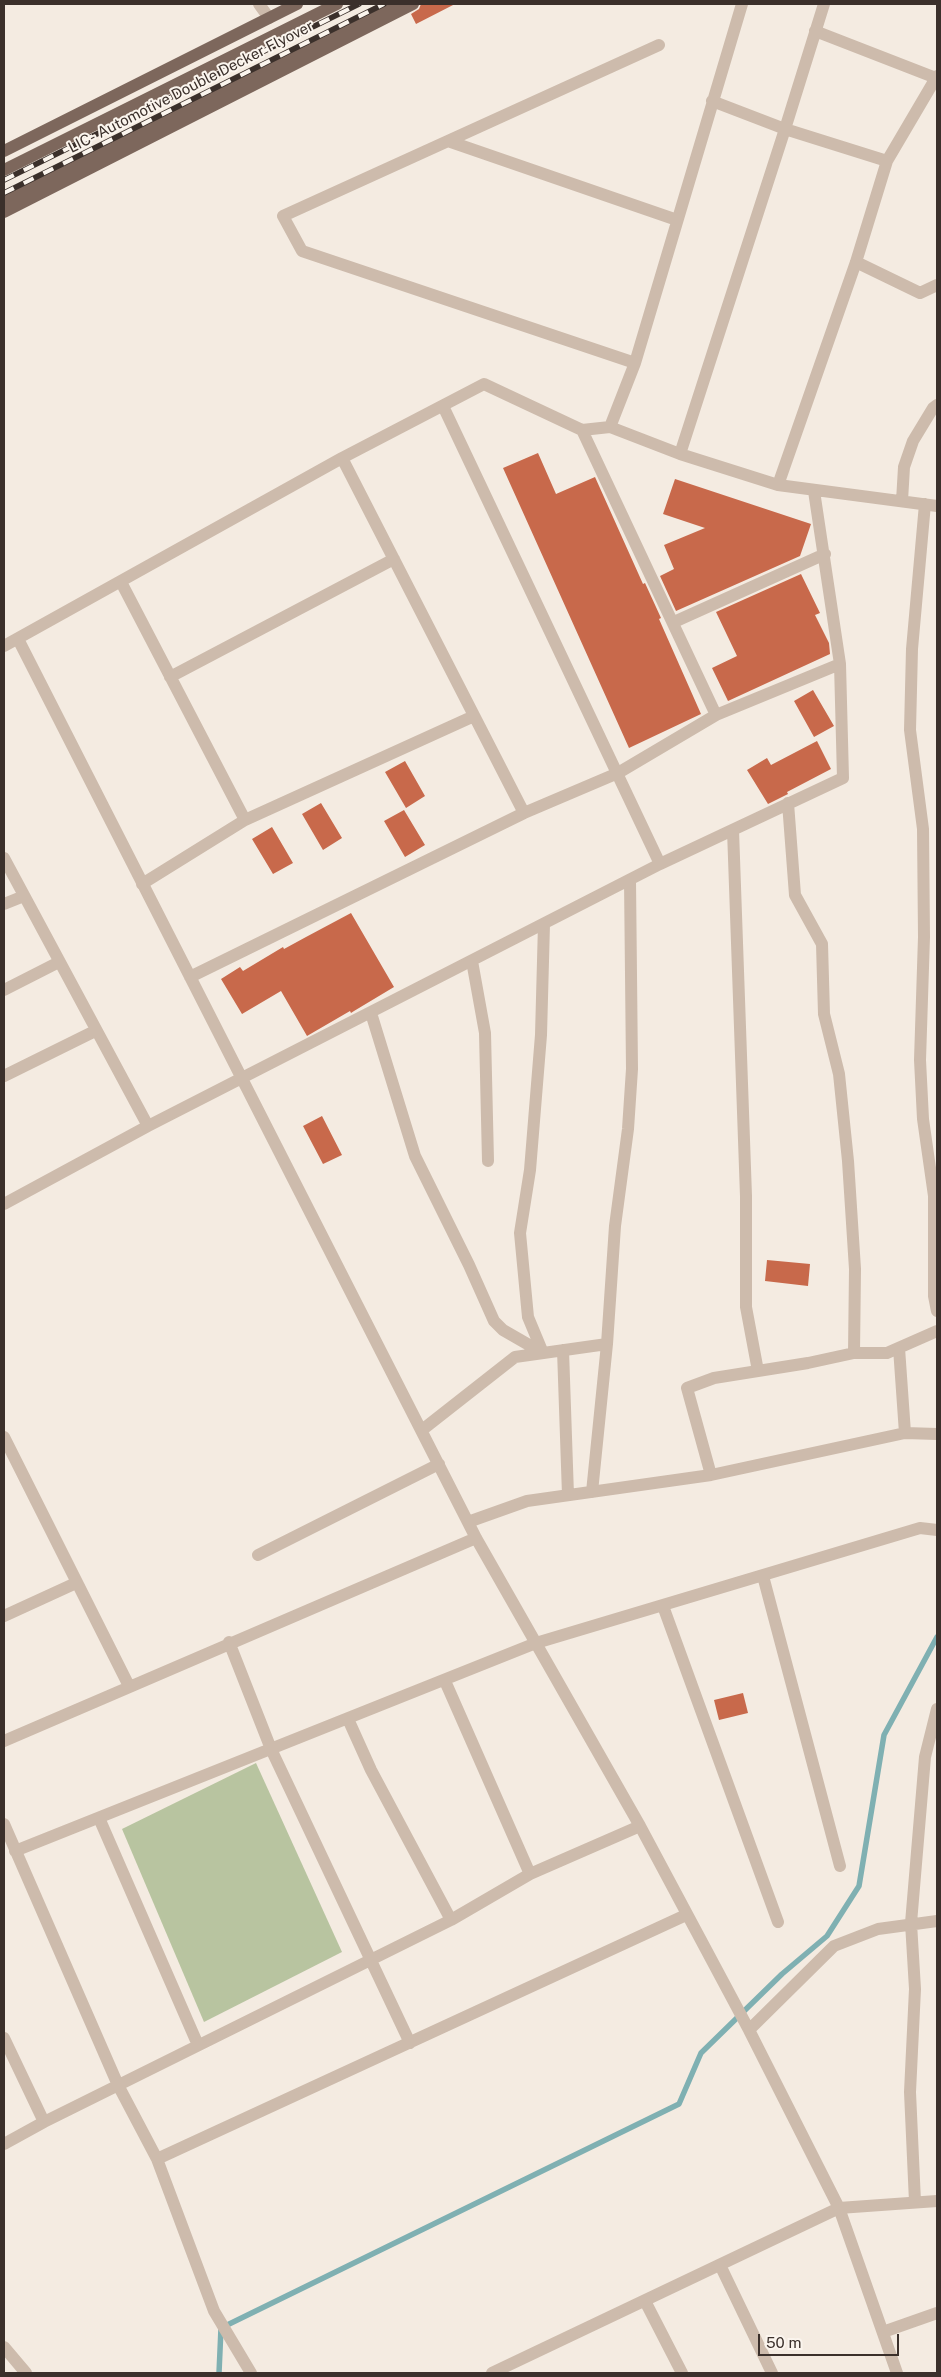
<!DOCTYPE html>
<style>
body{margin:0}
#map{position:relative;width:941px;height:2377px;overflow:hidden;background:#f4ebe1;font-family:"Public Sans",sans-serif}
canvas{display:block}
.frame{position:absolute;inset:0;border:5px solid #3b302b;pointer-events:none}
.scale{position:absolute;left:758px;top:2334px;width:141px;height:22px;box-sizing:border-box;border:2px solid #3b302b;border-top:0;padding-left:6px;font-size:15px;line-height:18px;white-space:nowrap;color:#3b302b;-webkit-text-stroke:4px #fbf5ee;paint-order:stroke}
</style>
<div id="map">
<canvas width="941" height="2377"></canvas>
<div class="frame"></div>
<div class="scale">50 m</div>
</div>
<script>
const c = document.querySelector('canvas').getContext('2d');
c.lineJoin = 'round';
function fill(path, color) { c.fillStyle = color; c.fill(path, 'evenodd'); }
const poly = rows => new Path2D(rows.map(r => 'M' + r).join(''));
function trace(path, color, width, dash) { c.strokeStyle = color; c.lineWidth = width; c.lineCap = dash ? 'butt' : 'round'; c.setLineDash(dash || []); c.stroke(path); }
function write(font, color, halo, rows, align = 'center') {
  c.font = font + ' "Public Sans",sans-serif'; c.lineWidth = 4; c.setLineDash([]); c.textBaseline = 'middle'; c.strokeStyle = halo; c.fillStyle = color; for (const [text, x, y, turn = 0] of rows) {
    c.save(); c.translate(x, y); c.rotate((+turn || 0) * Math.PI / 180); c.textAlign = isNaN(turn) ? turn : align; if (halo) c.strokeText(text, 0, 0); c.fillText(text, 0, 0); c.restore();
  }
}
const green = poly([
 [256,1763,342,1952,204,2022,122,1829]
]);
const stream = poly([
 [219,2373,221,2328,679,2104,701,2053,782,1974,827,1936,859,1886,884,1735,937,1637]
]);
const building = poly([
 [421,4,455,4,416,24,411,14,419,9],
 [538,453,556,494,595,477,643,584,645,583,661,618,659,619,701,714,629,748,503,468],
 [675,479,811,524,800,556,676,611,660,576,674,569,664,545,705,528,663,514],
 [801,574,820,613,815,615,829,643,830,654,728,701,712,668,737,656,716,612],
 [813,690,834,726,814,737,794,701],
 [817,741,831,769,787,792,788,794,768,804,747,770,767,758,771,765],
 [405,761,425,796,406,808,385,772],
 [321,803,342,838,323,850,302,814],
 [404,810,425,845,405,857,384,821],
 [272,827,293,863,273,874,252,839],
 [351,913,394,987,354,1011,351,1013,350,1011,307,1036,281,991,242,1014,221,979,240,967,243,971,283,947,284,949,306,937],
 [322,1116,342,1155,323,1164,303,1126],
 [767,1260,810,1264,808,1286,765,1281],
 [743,1693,748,1713,719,1720,714,1700]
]);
const minor = poly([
 [259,4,269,18],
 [742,4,635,363,610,427,680,454,778,485,937,506],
 [815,31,936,78],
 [448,141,677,220],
 [887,161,937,76],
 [856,262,920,293,937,285],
 [635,363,302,251,283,216,659,45],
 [680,454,785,129,712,101],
 [342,458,524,813],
 [778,485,856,262,887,161,785,129,824,4],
 [902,501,904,467,913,441,933,408,937,405],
 [925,504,912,649,910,730,923,829,924,937,920,1060,923,1119,934,1196,934,1296,937,1311],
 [121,582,245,820,474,716],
 [674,622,825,554],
 [18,639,476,1538,640,1826,749,2030,839,2208,937,2201],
 [4,646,342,458,484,384,582,430,610,427],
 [170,677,394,559],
 [716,715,840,664,814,491],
 [788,803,795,895,822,944,824,1014,839,1074,848,1161,855,1269,854,1353],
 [733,830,746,1196,746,1307,758,1371],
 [4,858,148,1126],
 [660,864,843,778,840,664],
 [142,884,245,820],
 [4,904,24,896],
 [472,961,485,1033,488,1161],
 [190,977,524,813,618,773,716,715,582,430],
 [4,990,59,962],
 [371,1013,415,1156,469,1265,494,1321,503,1330,543,1353],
 [4,1076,95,1031],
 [4,1204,148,1126,660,864,443,406],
 [563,1350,568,1495],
 [543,1353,528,1317,520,1233,530,1170,541,1035,544,924],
 [422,1430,515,1357,607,1344],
 [905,1433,937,1434],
 [4,1437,129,1686],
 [711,1475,905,1433,899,1348],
 [592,1492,607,1344,615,1226,628,1129,632,1069,630,880],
 [468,1522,527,1501,711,1475,687,1388,714,1378,808,1363,854,1353,887,1353,937,1331],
 [258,1555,439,1464],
 [763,1576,840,1866],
 [663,1606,778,1922],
 [4,1616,76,1583],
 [229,1642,271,1749,410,2043],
 [445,1681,530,1874],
 [348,1719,371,1770,451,1920],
 [4,1741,476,1538],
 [99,1818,198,2045],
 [4,1824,118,2085,157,2159,686,1915],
 [15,1851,536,1643,920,1528,937,1530],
 [749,2030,834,1946,878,1929,937,1921],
 [4,2038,44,2122,4,2144],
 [44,2122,451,1920,530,1874,640,1826],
 [157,2159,214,2311,251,2373],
 [915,2202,910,2092,915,1989,911,1923,925,1757,937,1709],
 [720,2265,772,2373],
 [645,2301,682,2373],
 [883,2332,937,2313],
 [4,2347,26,2373],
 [492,2373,839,2208,897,2373]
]);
const major = poly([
 [4,151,297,4],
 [4,170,337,4],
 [4,200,393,4],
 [4,212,413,4]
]);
const rail = poly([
 [4,180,359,4],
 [4,193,384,4]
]);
const streetNames = [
 ["LIC- Automotive Double Decker Flyover",191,87,-27]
];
fill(green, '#b8c4a0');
trace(stream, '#7fb0b2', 5.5);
fill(building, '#c8694b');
trace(minor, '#cdbbac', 12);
trace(major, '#7d675c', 12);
trace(rail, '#3b302b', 5.5);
trace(rail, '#fbf5ee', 4, [11]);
write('15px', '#3b302b', '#fbf5ee', streetNames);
</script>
